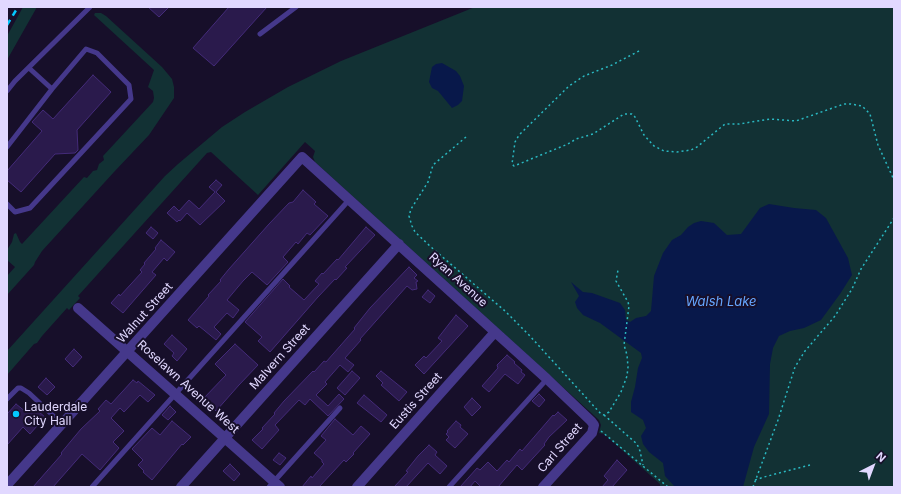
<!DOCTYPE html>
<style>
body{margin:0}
#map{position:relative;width:901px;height:494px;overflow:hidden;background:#170f2a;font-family:Inter,sans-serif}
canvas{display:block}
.frame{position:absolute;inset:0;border:8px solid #e1d8ff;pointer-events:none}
.north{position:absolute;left:853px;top:446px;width:40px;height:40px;-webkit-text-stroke:3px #170f2a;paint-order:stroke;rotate:42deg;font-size:11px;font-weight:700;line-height:16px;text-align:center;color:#e1d8ff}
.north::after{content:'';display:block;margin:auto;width:14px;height:18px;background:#e1d8ff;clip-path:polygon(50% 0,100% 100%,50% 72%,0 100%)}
</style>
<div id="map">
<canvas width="901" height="494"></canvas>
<div class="frame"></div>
<div class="north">N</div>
</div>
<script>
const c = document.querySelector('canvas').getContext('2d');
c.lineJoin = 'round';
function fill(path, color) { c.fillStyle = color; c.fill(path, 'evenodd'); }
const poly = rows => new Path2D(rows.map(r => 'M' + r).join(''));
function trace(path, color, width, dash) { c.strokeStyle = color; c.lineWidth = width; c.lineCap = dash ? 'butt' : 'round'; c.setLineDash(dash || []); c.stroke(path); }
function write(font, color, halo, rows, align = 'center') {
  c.font = font + ' Inter,sans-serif'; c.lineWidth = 4; c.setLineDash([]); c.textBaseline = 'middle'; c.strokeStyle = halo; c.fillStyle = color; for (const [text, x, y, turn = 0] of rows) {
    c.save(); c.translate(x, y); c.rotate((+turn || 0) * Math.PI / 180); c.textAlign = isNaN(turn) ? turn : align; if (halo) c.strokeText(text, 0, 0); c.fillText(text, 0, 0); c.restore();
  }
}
const green = poly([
 [23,7,37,7,7,60,7,36],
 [475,7,894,7,894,487,660,487,660,484,604,434,599,433,601,425,599,420,315,162,313,157,315,151,305,142,258,195,211,152,207,153,78,296,80,298,69,310,67,308,42,336,37,343,34,344,7,375,7,351,165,176,178,164,222,127,245,112,288,87,341,61],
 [95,13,101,13,106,16,162,67,172,79,174,87,174,98,149,135,114,172,42,251,35,262,34,265,7,295,7,276,15,267,7,260,7,250,12,242,14,234,16,233,20,242,22,244,84,177,87,178,93,171,97,170,99,164,104,160,103,156,153,102,154,98,153,91,148,87,154,70,94,15]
]);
const water = poly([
 [442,63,456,71,460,76,464,86,462,101,458,105,452,108,438,91,432,88,429,82,432,67,436,64],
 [769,204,794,208,816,210,826,218,848,258,852,275,840,294,821,320,804,328,790,331,779,336,773,348,770,364,769,414,754,447,743,487,675,487,665,476,663,463,649,452,643,444,641,436,646,428,643,420,631,412,631,402,635,387,638,368,642,358,641,353,600,323,583,315,577,308,575,302,579,296,571,282,583,292,592,293,620,303,625,310,626,320,630,322,636,318,646,316,651,311,654,276,663,253,672,240,681,235,688,227,694,223,701,221,714,223,727,235,741,234,760,208]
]);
const building = poly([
 [148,7,169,7,159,17,148,7],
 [229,7,267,7,214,66,193,48,229,7],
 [93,75,111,92,77,130,78,150,75,153,55,154,21,192,7,180,7,171,42,131,32,122,43,110,53,119,93,75],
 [216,180,222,185,216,192,225,201,200,225,187,213,180,221,179,220,177,222,167,213,174,206,179,211,189,200,199,209,215,192,209,187,216,180],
 [303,190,316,202,314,204,328,216,310,235,307,233,298,244,296,242,283,257,288,262,267,285,252,272,243,281,227,300,239,310,233,318,227,313,214,327,221,334,216,340,199,326,197,328,188,320,209,296,208,295,221,281,220,280,229,269,269,224,289,203,293,202,303,190],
 [151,227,158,233,153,239,146,233,151,227],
 [366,227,375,235,345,267,347,268,336,280,335,279,318,297,270,352,258,341,262,337,245,322,283,279,290,286,289,287,304,300,319,284,315,281,322,273,323,274,337,259,338,260,366,227],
 [161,240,175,252,167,261,164,258,152,272,156,275,123,313,111,303,119,294,120,296,142,272,140,270,145,264,144,263,156,249,155,248,161,240],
 [409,267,417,275,414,278,418,281,416,282,417,289,412,290,407,286,360,339,361,340,345,358,354,365,348,372,340,365,325,382,327,384,316,395,328,406,339,394,344,399,328,416,310,399,305,405,299,400,275,425,279,430,262,449,252,440,263,429,262,428,275,414,274,413,284,401,313,371,314,372,324,361,326,362,355,329,354,328,370,308,409,267],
 [428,290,435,296,430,303,422,297,428,290],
 [456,315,468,326,424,374,415,365,424,356,426,358,442,341,438,338,456,315],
 [172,335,187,349,177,361,172,356,174,353,164,344,172,335],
 [235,344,258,365,239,385,216,411,203,399,226,375,215,364,235,344],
 [74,349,82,357,73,367,65,359,74,349],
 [507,355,515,362,514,363,522,370,521,372,525,375,518,384,505,374,489,392,482,386,498,368,497,365,507,355],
 [352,371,360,378,345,395,337,388,352,371],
 [381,371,407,392,399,401,381,385,383,383,376,376,381,371],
 [46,378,55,387,47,395,38,387,46,378],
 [133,380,137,383,138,381,155,395,148,402,140,395,124,412,120,408,111,418,124,431,113,442,119,448,100,470,82,454,53,487,33,487,62,454,61,453,81,429,100,411,98,409,106,400,111,404,133,380],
 [539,394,545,400,539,407,532,401,539,394],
 [364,395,387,415,381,422,357,403,364,395],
 [472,398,481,407,472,416,464,407,472,398],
 [16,404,26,412,32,406,45,417,30,434,23,427,7,445,7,414,16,404],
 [170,406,176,412,168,420,162,415,170,406],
 [558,412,567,420,549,437,544,444,545,445,522,470,517,465,498,487,481,487,475,481,470,487,460,487,477,468,480,470,488,462,497,471,507,460,509,462,520,449,522,451,553,415,554,416,558,412],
 [335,419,353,435,361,426,370,434,353,453,354,454,346,462,344,460,319,487,302,487,311,476,312,478,324,464,322,462,322,460,314,453,326,440,321,436,335,419],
 [172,421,191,437,183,445,182,444,152,480,143,472,144,471,138,465,143,460,132,449,152,428,160,435,172,421],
 [456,421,461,425,460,427,468,434,455,448,446,440,449,437,446,434,448,432,447,431,456,421],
 [429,445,437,452,435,455,447,466,440,474,428,463,406,487,394,487,408,472,406,471,418,456,429,445],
 [279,453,286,458,280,465,273,460,279,453],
 [617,460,627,470,612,487,602,487,608,480,604,476,617,460],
 [230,464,240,474,234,481,223,471,230,464]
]);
const path = poly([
 [639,51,612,65,584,76,569,86,519,135,515,142,512,164,514,166,568,144,576,139,593,134,624,114,632,114,635,117,644,135,654,146,664,151,677,152,691,150,697,147,725,124,739,124,770,119,796,121,844,104,851,104,862,106,870,114,878,145,894,180],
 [466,137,433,165,428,182,411,209,409,216,412,226,415,232,431,247,505,311,529,335,601,414,604,415,609,412,621,392,627,376,628,367,627,355,624,345,629,306,628,302,616,281,618,270],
 [604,415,637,444,640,451,643,465],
 [601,431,668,487],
 [755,480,764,477,810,465],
 [753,487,778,420,795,367,805,351,835,316,852,289,861,269,894,218]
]);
const service = poly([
 [260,34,296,7],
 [29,68,52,89],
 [7,91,15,81,90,7],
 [7,147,52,89,86,49,97,53,129,85,131,99,30,208,15,212,7,204],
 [7,399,18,388,21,388,29,393,62,424],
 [92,487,349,200],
 [269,487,340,408],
 [449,487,547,379]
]);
const minor = poly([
 [78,308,280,487],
 [7,485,302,157,547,379,591,421,594,425,592,433,543,487],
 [181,487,399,244],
 [357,487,495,332]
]);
const rail = poly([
 [7,25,18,7]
]);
const markers = [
 [16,414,4,"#04c8ff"]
];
const streetNames = [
 ["Ryan Avenue",458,280,42],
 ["Walnut Street",145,313,-48],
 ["Malvern Street",280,357,-48],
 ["Roselawn Avenue West",188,387,42],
 ["Eustis Street",416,401,-48],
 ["Carl Street",560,448,-49]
];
const poiNames = [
 ["Lauderdale",24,407],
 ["City Hall",24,421]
];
const waterNames = [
 ["Walsh Lake",721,302]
];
fill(green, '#123134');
fill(water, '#08184a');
fill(building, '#2a1a4c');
trace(building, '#442b79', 1);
trace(path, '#2ab8c1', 1.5, [2, 3]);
trace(service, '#45388b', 5);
trace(minor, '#45388b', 10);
trace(rail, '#04c8ff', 2.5, [6, 5]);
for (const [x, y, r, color] of markers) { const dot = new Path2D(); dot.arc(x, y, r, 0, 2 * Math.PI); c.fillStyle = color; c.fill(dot); trace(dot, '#170f2a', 1.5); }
write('12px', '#e1d8ff', '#170f2a', streetNames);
write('12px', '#e1d8ff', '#170f2a', poiNames, 'left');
write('italic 13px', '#66a6ff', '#170f2a', waterNames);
</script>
